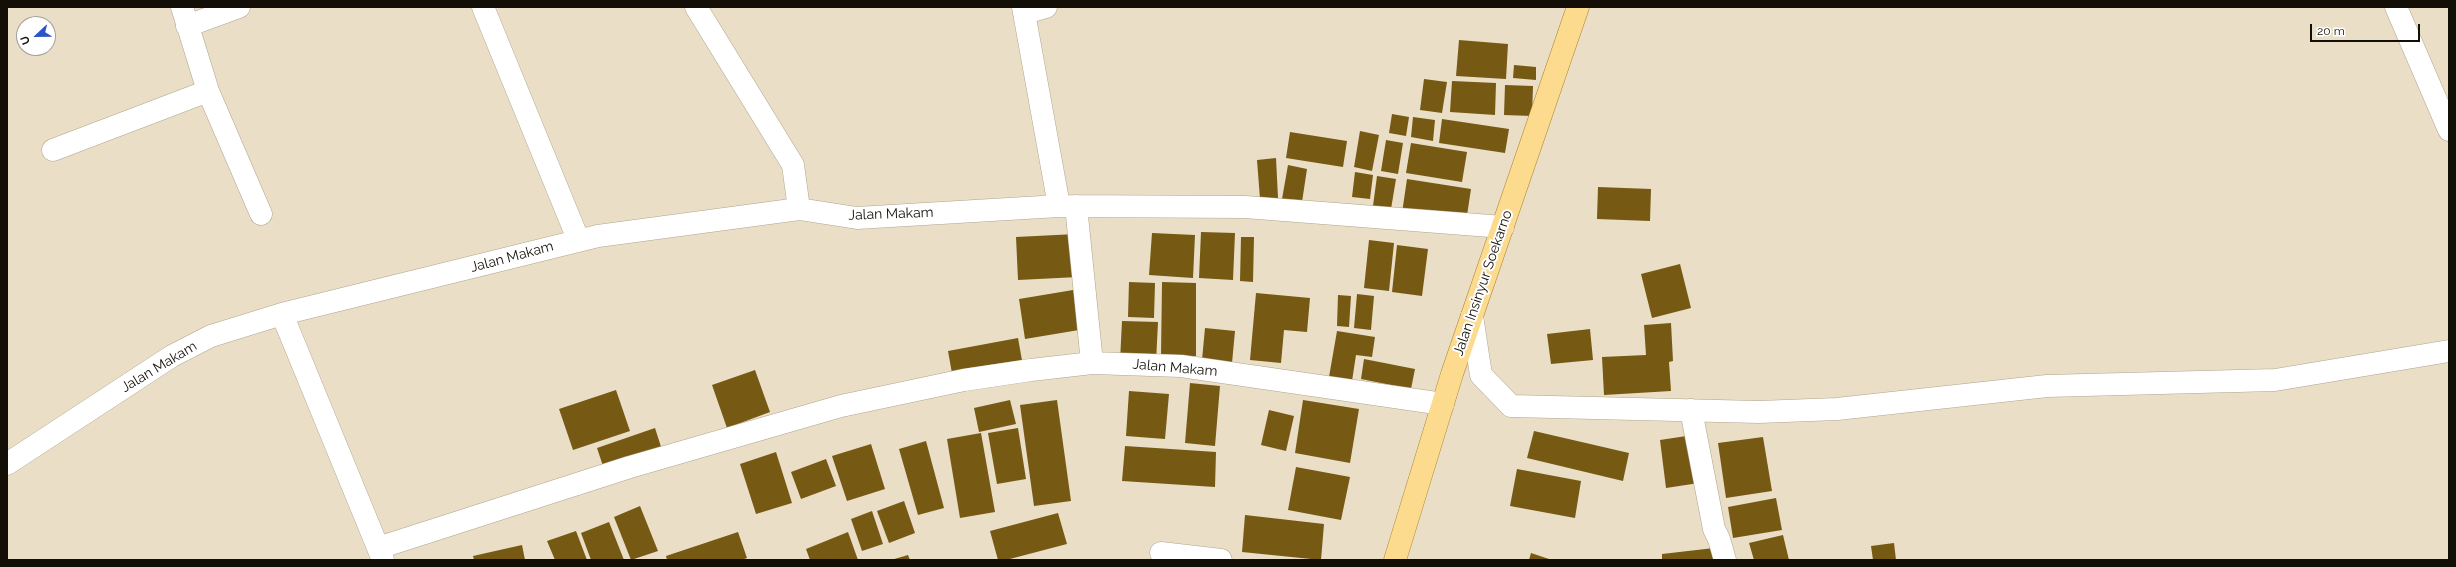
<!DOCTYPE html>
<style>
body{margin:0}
#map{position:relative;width:2456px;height:567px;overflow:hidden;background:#eadec6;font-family:Raleway,sans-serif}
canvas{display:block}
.frame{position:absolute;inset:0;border:8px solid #130f07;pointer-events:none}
.north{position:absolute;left:16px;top:16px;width:40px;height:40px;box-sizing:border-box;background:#fff;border:1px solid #a19f9c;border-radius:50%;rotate:248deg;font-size:11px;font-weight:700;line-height:16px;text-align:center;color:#130f07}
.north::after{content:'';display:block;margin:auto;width:14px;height:18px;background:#2a55c4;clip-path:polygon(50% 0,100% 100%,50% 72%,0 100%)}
.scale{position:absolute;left:2310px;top:24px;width:110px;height:18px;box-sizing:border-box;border:2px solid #130f07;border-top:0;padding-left:5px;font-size:12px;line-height:14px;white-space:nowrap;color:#130f07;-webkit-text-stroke:3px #fff;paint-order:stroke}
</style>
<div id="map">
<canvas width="2456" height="567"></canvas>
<div class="frame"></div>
<div class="north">U</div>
<div class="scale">20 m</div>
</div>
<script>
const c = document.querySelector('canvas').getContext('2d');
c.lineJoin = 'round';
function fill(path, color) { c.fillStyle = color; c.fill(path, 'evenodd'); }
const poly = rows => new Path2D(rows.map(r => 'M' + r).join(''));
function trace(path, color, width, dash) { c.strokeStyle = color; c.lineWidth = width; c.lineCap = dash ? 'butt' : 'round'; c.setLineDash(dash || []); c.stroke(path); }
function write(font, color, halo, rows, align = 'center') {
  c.font = font + ' Raleway,sans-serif'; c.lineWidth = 4; c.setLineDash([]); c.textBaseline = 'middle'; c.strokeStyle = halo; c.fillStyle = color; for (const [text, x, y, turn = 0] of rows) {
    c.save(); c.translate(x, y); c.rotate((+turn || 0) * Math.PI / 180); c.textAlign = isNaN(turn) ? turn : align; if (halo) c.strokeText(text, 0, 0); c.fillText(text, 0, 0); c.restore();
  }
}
const building = poly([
 [1459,40,1508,44,1506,79,1456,76],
 [1514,65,1536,67,1536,80,1513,78],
 [1424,79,1447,82,1442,113,1420,110],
 [1452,81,1496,83,1495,115,1450,112],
 [1505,85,1533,86,1532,116,1504,115],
 [1392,114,1409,117,1406,136,1389,133],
 [1413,117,1435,120,1433,141,1411,137],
 [1442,119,1509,129,1505,153,1439,143],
 [1360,131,1379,135,1372,171,1354,167],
 [1290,132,1347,141,1343,167,1286,158],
 [1386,140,1403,143,1398,174,1381,171],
 [1411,143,1467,152,1462,182,1406,173],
 [1276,158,1278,198,1260,199,1257,160],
 [1288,165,1307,169,1302,202,1282,199],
 [1355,172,1373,175,1370,199,1352,197],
 [1377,176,1396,179,1391,209,1373,206],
 [1407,179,1471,189,1466,222,1402,213],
 [1598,187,1651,189,1650,221,1597,219],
 [1201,232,1235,233,1233,280,1199,278],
 [1152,233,1195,235,1193,278,1149,275],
 [1076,234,1078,277,1018,280,1016,237],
 [1241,237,1254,237,1253,282,1240,281],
 [1369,240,1394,243,1389,291,1364,288],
 [1397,245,1428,249,1422,296,1392,292],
 [1680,264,1691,308,1652,318,1641,274],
 [1129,282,1155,283,1154,318,1128,317],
 [1162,282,1196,283,1196,356,1161,356],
 [1079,289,1085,329,1025,339,1019,299],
 [1256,293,1310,298,1307,332,1284,330,1281,363,1250,360],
 [1357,294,1374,296,1371,330,1354,328],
 [1338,295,1351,296,1349,327,1337,326],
 [1122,321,1158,322,1156,362,1120,361],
 [1671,323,1673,361,1669,362,1671,391,1604,395,1602,357,1646,355,1644,325],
 [1205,328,1235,331,1232,363,1202,360],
 [1590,329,1593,360,1551,364,1547,334],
 [1337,331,1375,337,1372,357,1356,355,1352,381,1329,377],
 [1018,338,1023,366,953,379,948,351],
 [1364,359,1415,369,1411,389,1361,379],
 [755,370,770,412,727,428,712,385],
 [1190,383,1220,386,1215,446,1185,443],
 [616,390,630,431,573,450,559,409],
 [1129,391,1169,394,1165,439,1126,436],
 [1010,400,1016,424,979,432,974,408],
 [1057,400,1071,501,1034,506,1020,405],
 [1303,400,1359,409,1350,463,1295,453],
 [1269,410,1294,416,1286,451,1261,445],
 [655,428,663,453,605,472,597,448],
 [1018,428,1026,479,997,484,988,433],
 [1534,431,1629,453,1623,481,1527,458],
 [981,433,995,512,960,518,947,439],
 [1693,435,1699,483,1666,488,1660,440],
 [1763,437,1772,491,1726,498,1718,443],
 [926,441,944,508,918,515,899,449],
 [871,444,885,489,847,501,832,456],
 [1125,446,1216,452,1215,487,1122,481],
 [776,452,792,503,756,514,740,464],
 [826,459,836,486,801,499,791,472],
 [1296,467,1350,477,1341,520,1288,510],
 [1517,469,1581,481,1575,518,1510,506],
 [1776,498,1782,530,1733,538,1728,507],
 [904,501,915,533,889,543,877,511],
 [640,506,658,551,631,560,614,517],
 [872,511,883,544,862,551,851,519],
 [1058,513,1067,544,1006,560,998,560,990,531],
 [1245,515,1324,524,1321,560,1242,552],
 [609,522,624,560,591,560,581,533],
 [576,531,587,560,555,560,547,541],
 [738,532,747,558,741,560,667,560,666,556],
 [848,532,858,560,810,560,806,549],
 [1783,535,1789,560,1754,560,1749,543],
 [1894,543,1896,560,1873,560,1871,546],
 [522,545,525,560,474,560,473,556],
 [1714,548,1716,560,1662,560,1662,554],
 [1531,553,1552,560,1529,560],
 [908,555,910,560,891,560]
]);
const minor = poly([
 [182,7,208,91,261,214],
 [483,7,578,239],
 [696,7,793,165,799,209],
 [1023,7,1059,206],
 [2396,7,2449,130],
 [1025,13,1046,7],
 [187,26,239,7],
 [53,150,208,91],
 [1076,206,1092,363],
 [282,314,383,560],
 [1472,316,1481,375,1511,406,1759,412,1837,409,2047,386,2275,380,2449,351],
 [1691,410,1714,529,1719,539,1725,560],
 [7,464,172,356,211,336,282,314,598,236,799,209,857,218,1059,206,1245,207,1503,227],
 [378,548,630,467,841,406,964,380,1031,370,1092,363,1181,366,1443,404],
 [1161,553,1221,560]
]);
const primary = poly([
 [1395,560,1452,374,1578,7]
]);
const streetNames = [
 ["Jalan Makam",891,214,-2],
 ["Jalan Makam",512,257,-15],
 ["Jalan Insinyur Soekarno",1483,283,-71],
 ["Jalan Makam",159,367,-31],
 ["Jalan Makam",1175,368,5]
];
fill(building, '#765913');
trace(minor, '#afa48d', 23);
trace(primary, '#a9842d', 23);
trace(minor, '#fff', 22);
trace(primary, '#fcdb8e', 22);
write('14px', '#130f07', '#fff', streetNames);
</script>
